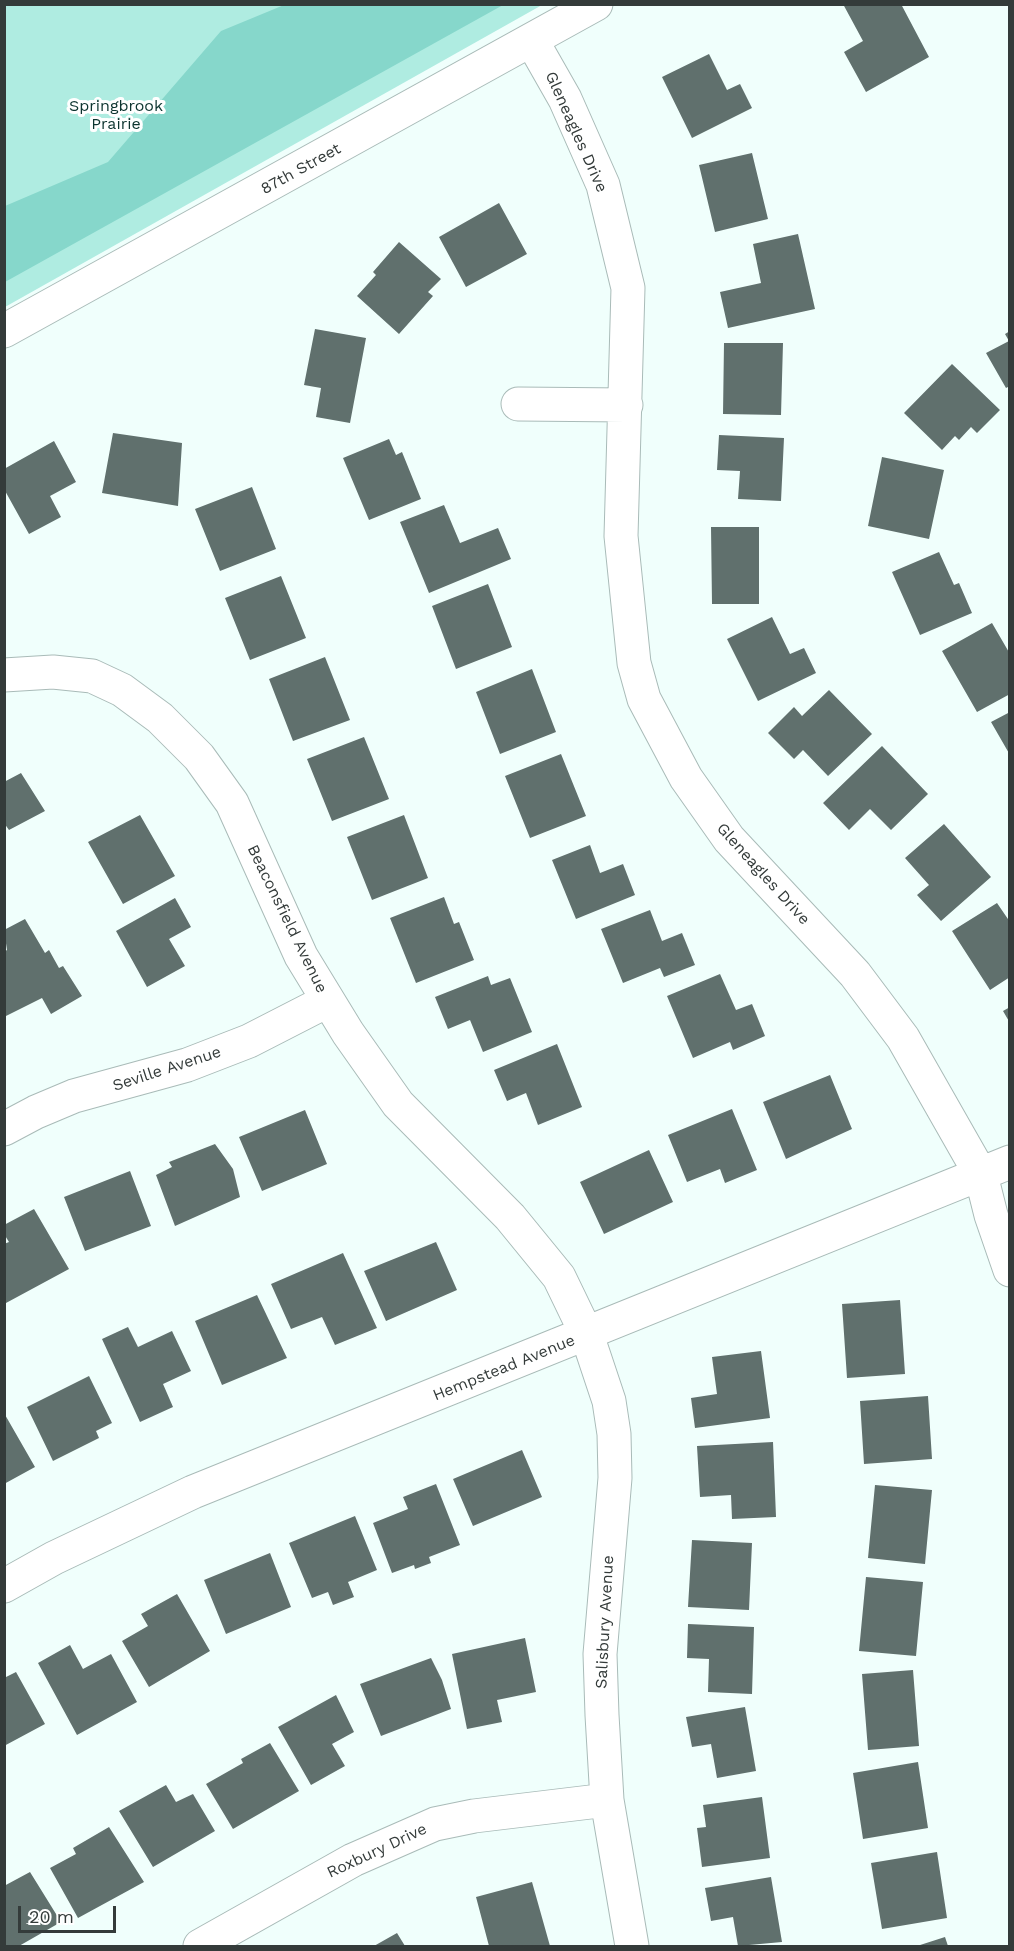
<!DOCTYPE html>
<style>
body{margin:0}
#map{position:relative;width:1014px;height:1951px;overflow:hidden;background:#f0fffc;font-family:"Work Sans",sans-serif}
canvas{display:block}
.frame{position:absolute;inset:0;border:6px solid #343b3a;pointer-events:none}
.scale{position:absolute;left:18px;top:1906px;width:98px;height:27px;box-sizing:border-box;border:3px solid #343b3a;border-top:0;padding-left:8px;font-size:18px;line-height:21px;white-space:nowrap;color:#343b3a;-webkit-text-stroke:4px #fff;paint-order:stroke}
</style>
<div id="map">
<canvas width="1014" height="1951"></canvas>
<div class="frame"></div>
<div class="scale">20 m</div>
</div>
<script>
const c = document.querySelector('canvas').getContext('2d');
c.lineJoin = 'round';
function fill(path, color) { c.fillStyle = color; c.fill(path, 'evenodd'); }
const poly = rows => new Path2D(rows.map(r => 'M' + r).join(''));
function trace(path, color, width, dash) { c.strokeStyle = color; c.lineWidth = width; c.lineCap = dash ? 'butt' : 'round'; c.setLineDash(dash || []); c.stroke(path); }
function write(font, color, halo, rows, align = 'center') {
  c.font = font + ' "Work Sans",sans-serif'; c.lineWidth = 6; c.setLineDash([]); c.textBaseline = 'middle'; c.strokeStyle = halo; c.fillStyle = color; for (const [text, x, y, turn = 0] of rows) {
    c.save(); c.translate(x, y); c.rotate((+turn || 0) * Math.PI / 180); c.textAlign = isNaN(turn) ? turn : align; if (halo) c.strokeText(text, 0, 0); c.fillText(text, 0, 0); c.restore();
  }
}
const green = poly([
 [5,5,542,5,5,307]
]);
const forest = poly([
 [284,5,503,5,5,282,5,206,108,162,221,31]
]);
const building = poly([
 [843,4,901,4,929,57,866,92,844,52,863,41],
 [709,54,727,90,740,84,752,108,692,138,662,77],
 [752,153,768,219,715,232,699,165],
 [499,203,527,254,466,287,439,237],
 [798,234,815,309,728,328,720,292,761,283,753,244],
 [399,242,441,279,428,292,433,296,399,334,357,296,376,275,373,272],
 [315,329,366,338,350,423,316,417,321,388,304,385],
 [1010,331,1010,386,1006,388,986,353,1009,341,1005,334],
 [724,343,783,343,781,415,723,414],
 [952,364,1000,410,977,433,971,427,959,440,955,436,942,450,904,413],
 [113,433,182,443,178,506,102,493],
 [719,435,784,438,781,501,738,499,740,471,717,470],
 [389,439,396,455,402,452,421,499,369,520,343,458],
 [54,441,76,482,50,496,61,517,29,534,4,489,4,469],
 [882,457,944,470,929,539,868,526],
 [252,487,276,549,220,571,195,509],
 [444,505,460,543,498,528,511,559,429,593,400,522],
 [711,527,759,527,759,604,712,604],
 [939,552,954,585,959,583,972,613,920,635,892,572],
 [281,576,306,638,250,660,225,598],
 [488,584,512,647,456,669,432,606],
 [772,617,790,654,804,648,816,673,758,701,727,639],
 [992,623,1010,654,1010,694,977,712,942,651],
 [325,657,350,720,293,741,269,679],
 [532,669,556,732,500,754,476,692],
 [829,690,872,734,828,776,803,750,794,759,768,733,794,707,802,716],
 [1010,712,1010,755,991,722],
 [364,737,389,799,332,821,307,759],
 [882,746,928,794,891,830,870,809,849,830,823,803],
 [561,754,586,816,530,838,505,776],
 [21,773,45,811,9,830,4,823,4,782],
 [140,815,175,876,123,904,88,842],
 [404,815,428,878,372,900,347,837],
 [944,824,991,877,941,921,917,895,929,885,905,858],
 [590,845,600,873,623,864,635,895,576,919,552,860],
 [444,897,454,924,459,922,474,960,416,983,390,918],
 [175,898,191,927,169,939,185,966,147,987,116,931],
 [997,903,1010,922,1010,977,990,990,952,931],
 [650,910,662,941,682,933,695,965,664,977,660,968,623,983,601,929],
 [25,919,45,953,49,950,59,968,63,966,82,996,51,1014,42,998,4,1017,4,952,7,950,4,930],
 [720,974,736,1010,752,1004,765,1036,733,1050,730,1042,693,1058,667,996],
 [488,976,491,985,510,978,532,1032,483,1052,470,1020,448,1029,435,997],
 [1010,1007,1010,1023,1003,1011],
 [557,1044,582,1107,538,1125,526,1093,507,1101,494,1070],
 [830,1075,852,1129,786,1159,763,1102],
 [732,1109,757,1170,725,1183,720,1169,687,1182,668,1135],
 [305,1110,327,1164,262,1191,239,1137],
 [215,1144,233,1169,240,1197,175,1226,156,1175,172,1167,169,1162],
 [649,1150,673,1202,604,1234,580,1182],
 [130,1171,151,1226,85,1251,64,1197],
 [34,1209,69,1269,6,1303,4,1244,9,1242,4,1234,4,1225],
 [436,1242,457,1290,386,1321,364,1271],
 [343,1253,377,1328,335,1345,322,1317,291,1329,271,1284],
 [257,1295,287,1358,222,1385,195,1321],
 [900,1300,905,1374,847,1378,842,1304],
 [128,1327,138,1347,172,1331,191,1371,163,1384,173,1407,140,1422,102,1339],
 [761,1351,770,1418,695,1428,691,1398,717,1394,712,1357],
 [89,1376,112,1423,96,1431,99,1438,53,1461,27,1407],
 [928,1396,932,1459,864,1464,860,1401],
 [4,1413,35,1467,4,1484],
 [773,1442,776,1517,732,1519,731,1495,700,1497,697,1446],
 [522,1450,542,1497,473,1526,453,1479],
 [436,1484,460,1545,429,1557,431,1563,415,1569,414,1565,392,1573,373,1523,408,1509,403,1497],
 [875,1485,932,1490,925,1564,868,1558],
 [355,1516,377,1570,348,1582,354,1597,333,1605,328,1592,312,1598,289,1543],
 [692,1540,752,1543,749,1610,688,1607],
 [270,1553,291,1607,226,1634,204,1580],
 [866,1577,923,1582,916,1656,859,1651],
 [177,1594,210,1651,149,1687,122,1641,148,1626,141,1614],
 [688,1624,754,1627,752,1694,708,1692,709,1659,687,1658],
 [525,1638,536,1692,497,1700,502,1722,467,1729,452,1654],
 [70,1645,83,1669,111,1654,137,1702,77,1735,38,1663],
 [431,1658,442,1680,451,1709,381,1736,360,1684],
 [913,1670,919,1746,868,1750,862,1674],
 [16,1672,45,1724,4,1746,4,1678],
 [336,1695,354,1732,332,1744,345,1766,311,1785,278,1727],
 [745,1707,756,1771,717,1778,711,1744,692,1747,686,1717],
 [270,1743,299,1791,233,1829,206,1784,243,1763,241,1759],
 [918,1762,928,1828,863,1839,853,1773],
 [166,1785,176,1802,193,1794,215,1831,153,1867,119,1811],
 [762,1797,770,1858,702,1867,697,1828,706,1827,703,1805],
 [109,1827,144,1882,78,1918,50,1868,76,1854,73,1848],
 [937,1852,947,1918,882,1929,871,1863],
 [30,1872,61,1922,19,1946,4,1946,4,1886],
 [771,1877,782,1942,738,1946,733,1917,711,1921,705,1888],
 [532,1882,550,1946,489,1946,476,1897],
 [397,1933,405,1946,374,1946],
 [945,1937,948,1946,917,1946]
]);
const street = poly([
 [532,41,565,99,603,185,628,288,621,536,634,663,644,699,686,778,729,839,855,974,903,1038,981,1175,991,1215,1010,1270],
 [518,404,626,405],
 [4,675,53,672,92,676,122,690,160,718,199,757,232,803,301,956,348,1033,398,1104,510,1217,559,1277,587,1335,609,1401,614,1434,615,1478,600,1654,602,1715,607,1800,632,1946],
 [4,1129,36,1112,74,1096,187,1065,249,1041,327,1001],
 [4,1586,54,1558,193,1492,1010,1162],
 [200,1946,353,1860,435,1824,474,1816,607,1800]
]);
const secondary = poly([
 [4,331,596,4]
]);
const parkNames = [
 ["Springbrook",116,106],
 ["Prairie",116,124]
];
const streetNames = [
 ["Gleneagles Drive",576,132,66],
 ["87th Street",301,169,-29],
 ["Gleneagles Drive",763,874,48],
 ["Beaconsfield Avenue",287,919,64],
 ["Seville Avenue",167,1069,-18],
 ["Hempstead Avenue",504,1368,-22],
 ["Salisbury Avenue",605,1622,-87],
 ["Roxbury Drive",377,1851,-25]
];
fill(green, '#afece1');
fill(forest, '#86d7cb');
fill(building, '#60706d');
trace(street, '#a9bbb8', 35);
trace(secondary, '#a9bbb8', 35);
trace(street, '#fff', 33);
trace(secondary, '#fff', 33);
write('16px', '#0c342f', '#fff', parkNames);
write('16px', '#343b3a', '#fff', streetNames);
</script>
